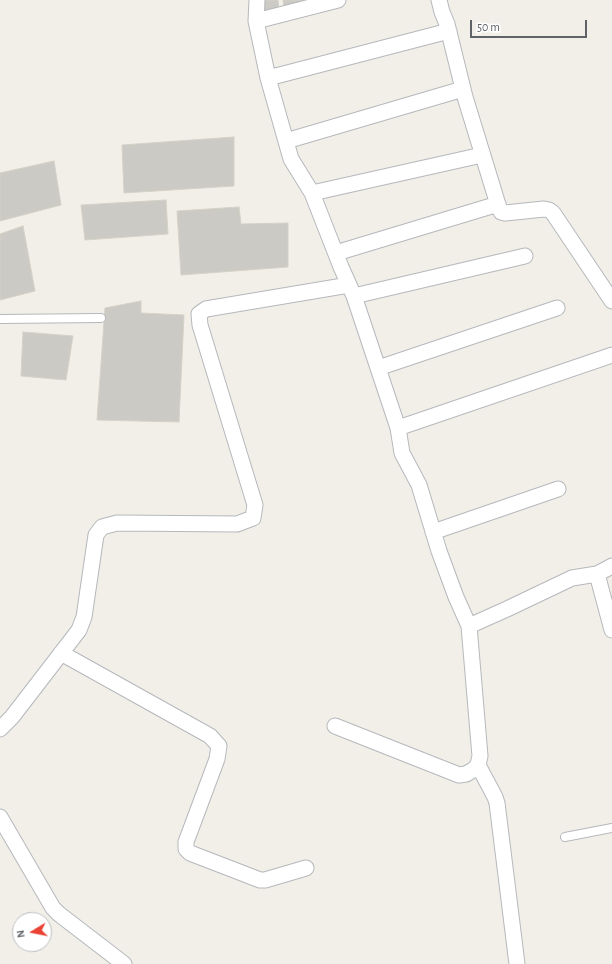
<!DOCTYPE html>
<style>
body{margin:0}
#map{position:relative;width:612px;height:964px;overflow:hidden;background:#f1efe8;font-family:"Alegreya Sans",sans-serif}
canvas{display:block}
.north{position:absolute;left:12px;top:912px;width:40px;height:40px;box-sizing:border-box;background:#fff;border:1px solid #bfc1c3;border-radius:50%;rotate:260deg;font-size:11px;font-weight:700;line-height:16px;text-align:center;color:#5f6368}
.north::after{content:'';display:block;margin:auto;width:14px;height:18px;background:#ea4335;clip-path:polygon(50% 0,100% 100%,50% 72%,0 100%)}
.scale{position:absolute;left:470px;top:20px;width:117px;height:18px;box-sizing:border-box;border:2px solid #5f6368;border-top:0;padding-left:5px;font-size:12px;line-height:14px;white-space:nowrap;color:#5f6368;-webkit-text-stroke:3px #fff;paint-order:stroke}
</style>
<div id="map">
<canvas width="612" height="964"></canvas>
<div class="north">N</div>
<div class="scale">50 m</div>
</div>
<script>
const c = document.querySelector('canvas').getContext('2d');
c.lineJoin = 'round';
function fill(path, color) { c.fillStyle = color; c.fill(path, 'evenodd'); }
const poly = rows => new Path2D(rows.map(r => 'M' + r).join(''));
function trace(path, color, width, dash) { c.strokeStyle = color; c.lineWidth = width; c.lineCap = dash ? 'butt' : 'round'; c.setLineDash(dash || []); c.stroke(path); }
const building = poly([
 [261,0,278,0,279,10,262,12,261,0],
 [283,0,307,0,307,1,284,7,283,0],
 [234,137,234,186,124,193,122,145,234,137],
 [54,161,61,205,0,221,0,173,54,161],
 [166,200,168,234,85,240,81,205,166,200],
 [239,207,241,224,288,223,288,267,181,275,177,211,239,207],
 [23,226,35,291,0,300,0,234,23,226],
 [141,301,141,313,184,315,179,422,97,420,105,308,141,301],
 [23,332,73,336,66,380,21,376,23,332]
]);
const service = poly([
 [0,319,101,318],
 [565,837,612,828]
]);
const minor = poly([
 [257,0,256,21,268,78,291,159,312,193,341,267,354,296,398,428,402,453,419,485,439,551,456,597,469,626,507,609,572,578,597,574,612,630],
 [439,0,442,12,447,24,465,97,499,208,501,212,505,213,544,209,549,210,553,213,612,301],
 [256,21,338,0],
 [268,78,449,31],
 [286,141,463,89],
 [312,193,482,155],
 [336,253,498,204],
 [354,296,525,256],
 [378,368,557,308],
 [398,428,612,355],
 [433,532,558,489],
 [597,574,612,566],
 [61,653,210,736,219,746,217,759,186,842,186,849,190,853,260,880,265,880,306,868],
 [335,726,459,775,466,774,473,770,478,765,480,756,469,626],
 [0,729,12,717,79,630,84,617,96,535,102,527,117,523,237,524,253,518,255,505,200,325,199,314,206,309,349,285],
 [478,765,495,797,497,803,517,964],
 [0,817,53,908,59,914,124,964]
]);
fill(building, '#cccac5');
trace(building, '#d6d1c6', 1);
trace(service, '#b5b8bc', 10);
trace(minor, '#b5b8bc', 17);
trace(service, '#fff', 8);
trace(minor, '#fff', 15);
</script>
